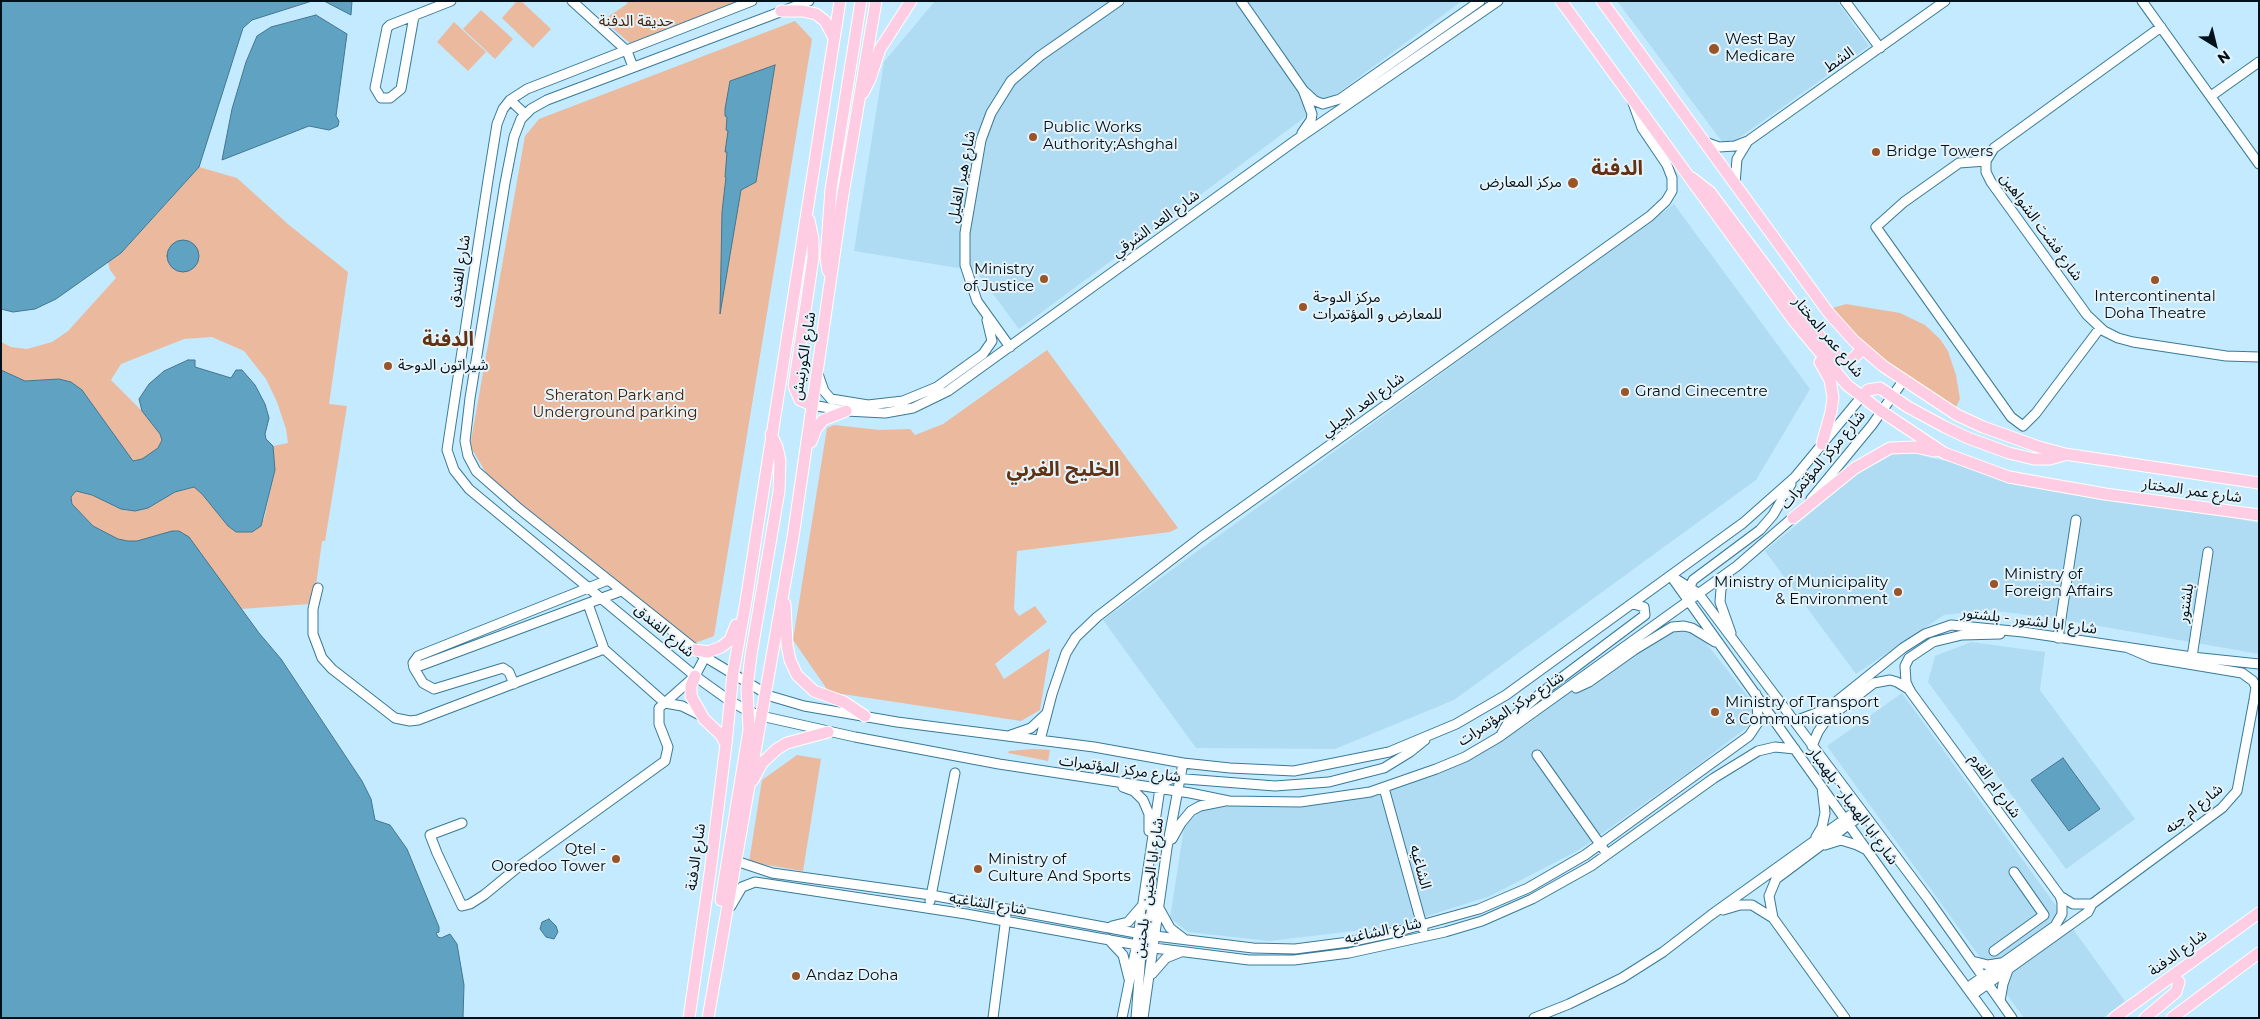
<!DOCTYPE html>
<meta charset="utf-8">
<style>
body{margin:0}
#map{position:relative;width:2260px;height:1019px;overflow:hidden;background:#c3eafe;font-family:Montserrat,sans-serif}
canvas{display:block}
.frame{position:absolute;inset:0;border:2px solid #00111c;pointer-events:none}
.north{position:absolute;left:2190px;top:20px;width:50px;height:50px;-webkit-text-stroke:4px #e6f3f9;paint-order:stroke;rotate:144deg;font-size:14px;font-weight:700;line-height:20px;text-align:center;color:#00111c}
.north::after{content:'';display:block;margin:auto;width:18px;height:22px;background:#00111c;clip-path:polygon(50% 0,100% 100%,50% 72%,0 100%)}
</style>
<div id="map">
<canvas width="2260" height="1019"></canvas>
<div class="frame"></div>
<div class="north">N</div>
</div>
<script>
const c = document.querySelector('canvas').getContext('2d');
c.lineJoin = 'round';
function fill(path, color) { c.fillStyle = color; c.fill(path, 'evenodd'); }
const poly = rows => new Path2D(rows.map(r => 'M' + r).join(''));
function trace(path, color, width, dash) { c.strokeStyle = color; c.lineWidth = width; c.lineCap = dash ? 'butt' : 'round'; c.setLineDash(dash || []); c.stroke(path); }
function write(font, color, halo, rows, align = 'center') {
  c.font = font + ' Montserrat,"Noto Sans Arabic",sans-serif'; c.lineWidth = 4; c.setLineDash([]); c.textBaseline = 'middle'; c.strokeStyle = halo; c.fillStyle = color; for (const [text, x, y, turn = 0] of rows) {
    c.save(); c.translate(x, y); c.rotate((+turn || 0) * Math.PI / 180); c.textAlign = isNaN(turn) ? turn : align; if (halo) c.strokeText(text, 0, 0); c.fillText(text, 0, 0); c.restore();
  }
}
const built = poly([
 [935,1,1462,1,1019,329,976,271,854,251,884,62],
 [1617,1,1837,1,1869,46,1726,147],
 [1674,204,1810,389,1756,480,1454,700,1335,749,1196,748,1103,620],
 [1900,449,1931,458,2259,523,2259,654,2053,618,1988,610,1944,615,1856,674,1765,551,1861,471],
 [1695,629,1754,704,1750,725,1690,771,1579,850,1490,896,1396,926,1269,941,1188,932,1170,918,1184,828,1203,807,1230,803,1272,805,1378,790,1481,752,1525,726,1616,659,1668,632],
 [1971,642,2045,652,2040,690,2135,819,2066,869,1928,682,1935,656],
 [1902,693,2125,1001,2103,1018,2024,1018,1827,746]
]);
const green = poly([
 [517,1,521,1,551,29,533,48,502,18],
 [628,1,746,1,631,44,603,20,627,4],
 [481,10,513,39,495,59,463,29],
 [795,21,812,39,714,636,695,643,491,481,470,446,525,136,539,119],
 [454,22,486,52,468,71,437,42],
 [199,167,237,178,289,225,348,272,329,404,347,406,325,541,322,541,316,585,309,604,241,609,228,590,161,534,137,541,128,541,118,539,93,526,72,504,71,497,76,491,92,495,121,509,148,508,175,492,194,487,202,494,228,526,236,532,244,532,264,519,275,470,273,446,288,443,286,429,277,402,266,379,244,351,212,337,184,339,121,364,111,380,142,411,160,434,162,440,158,448,142,459,133,461,82,390,71,382,59,379,25,381,1,370,1,342,11,347,27,349,52,342,68,331,116,278,110,270,108,262,121,253],
 [1846,304,1900,313,1925,325,1940,339,1948,351,1956,375,1960,399,1956,407,1888,364,1856,335,1833,308],
 [1047,350,1178,528,1170,532,1017,551,1014,609,1019,616,1035,606,1047,622,995,664,1004,679,1050,648,1040,710,1021,721,829,692,793,640,827,428,834,425,880,430,910,429,915,435,943,424],
 [1033,749,1050,750,1048,761,1008,753,1009,751],
 [797,755,821,759,803,871,749,862,762,780]
]);
const water = poly([
 [1,1,312,1,252,20,243,28,199,167,121,253,56,299,35,309,13,312,1,309,1,1],
 [324,1,352,1,351,15,324,1],
 [316,15,347,34,336,116,339,121,338,126,329,130,309,126,222,160,232,109,246,62,257,36,271,27,316,15],
 [775,65,756,182,741,190,720,314,722,212,726,177,725,177,727,152,725,152,728,131,726,130,727,117,725,116,725,109,730,81,775,65],
 '167 256a16 16 0 1 1 32 0a16 16 0 1 1-32 0Z',
 [188,360,195,360,195,367,231,378,236,370,242,370,255,385,265,404,269,418,265,434,266,439,273,446,275,470,261,526,252,532,236,532,228,526,202,494,194,487,175,492,148,508,135,511,121,509,92,495,76,491,71,497,72,504,93,526,118,539,128,541,137,541,172,531,179,531,189,537,259,633,281,659,362,781,371,799,375,820,390,825,407,849,439,927,439,932,436,933,438,937,441,938,450,934,457,944,464,985,463,1018,1,1018,1,370,25,381,59,379,71,382,82,390,133,461,142,459,158,448,162,440,160,434,142,411,139,399,149,384,164,371,188,360],
 [2063,758,2100,809,2069,831,2031,780,2063,758],
 [549,919,556,926,558,932,554,939,546,937,540,929,542,922,549,919]
]);
const minor = poly([
 [572,1,627,51,633,67],
 [752,1,527,89,510,100,503,109,497,124,488,180,447,450,454,470,469,489,695,676,730,701,748,711,761,716,855,737,999,764,1190,793,1229,801,1300,802,1370,792,1436,769,1465,757,1499,737,1737,566,1797,514],
 [809,1,547,100,531,109,521,119,514,137,505,183,470,398,465,441,468,456,476,471,517,507,705,657,770,696,804,706,897,722,1094,747,1183,763,1230,768,1294,771,1389,752,1456,724,1506,695,1743,523,1795,477,1862,396],
 [1241,1,1303,90,1312,114,1311,120,1302,133],
 [1845,1,1880,48],
 [2142,1,2259,164],
 [414,16,401,89,390,98,381,98,375,88,387,28,390,25,451,1],
 [2161,27,1994,148,1986,161,1986,172,1991,182,2087,315,2104,331,2118,338,2133,342,2226,356,2259,357],
 [1303,90,1315,101,1323,104,1340,99,1480,1],
 [2211,96,2259,62],
 [510,100,525,114],
 [1705,142,1719,147,1735,146,1748,141],
 [1986,161,1959,163,1904,202,1876,227,2011,417,2023,426,2036,413,2100,328],
 [1735,184,1737,159,1748,141,1945,1],
 [1010,347,977,301,965,265,965,233,981,140,991,113,1011,81,1040,56,1119,1],
 [817,371,824,391,831,399,868,405,903,401,937,387,983,354,992,341,987,320],
 [812,405,846,411,885,413,913,408,948,391,1296,140,1498,1],
 [1811,499,1872,425,1903,381],
 [1728,575,1721,589,1720,602,1731,633],
 [1671,576,1698,593,1928,899,2012,1018],
 [1673,579,1909,909,1989,1018],
 [608,580,418,656,413,663,414,668,621,591],
 [318,588,313,609,313,634,322,658,332,669,395,718,410,721,418,720,604,649,665,703,682,706,702,716],
 [1688,591,1693,580,1760,530,1773,515,1791,484],
 [588,604,604,649],
 [2000,634,1962,635,1933,642,1909,658,1905,666,1906,682,1910,691,2060,896,2073,904,2092,904],
 [2058,638,2076,520],
 [2192,657,2208,552],
 [414,668,423,683,434,689,503,668,509,672,514,684],
 [1576,688,1589,682,1634,650,1672,627,1684,626,1692,628,1715,642],
 [1795,721,1827,709,1903,648,1925,634,1951,625,2023,632,2192,657,2259,664],
 [1502,733,1509,721,1541,693,1645,615,1644,607,1633,604],
 [1011,735,1031,728,1046,714],
 [1040,740,1052,694,1066,653,1076,637,1097,617,1201,537,1473,343,1650,216,1666,201,1672,191,1672,178,1667,165,1642,128,1633,103],
 [1812,746,1818,732,1826,720,1874,683,1890,680,1897,682,1910,690],
 [1537,755,1607,854],
 [1123,787,1134,791,1143,800,1149,814,1149,831],
 [1384,788,1423,929],
 [462,823,430,835,437,853,462,906,470,904,484,895,517,868,665,761,668,747,659,724,659,708,695,676,705,657],
 [1816,837,1822,827,1825,813,1822,787],
 [1172,839,1181,823,1191,811,1200,806,1225,801],
 [1825,845,1841,840,1857,845,1867,850],
 [736,861,772,873,931,895,1147,935,1253,948,1295,949,1349,942,1396,932,1479,909,1528,888,1585,855,1749,736,1757,724,1758,717,1756,694],
 [1148,869,1152,881,1148,940],
 [930,901,955,773],
 [731,906,742,887,755,882,966,914,1154,948,1249,960,1294,960,1349,953,1445,932,1482,921,1532,899,1591,866,1714,778,1758,751,1775,747,1795,749],
 [1160,910,1170,928,1183,938],
 [1723,910,1740,905,1752,905,1773,918,1845,1018],
 [1773,918,1769,896,1776,879,1863,814],
 [1112,926,1128,922,1141,907],
 [1108,939,1123,955,1129,979],
 [1994,951,2044,915,2014,872],
 [1972,961,1988,965,2001,963],
 [1152,974,1166,958,1181,952],
 [1967,988,2055,926,2062,914,2062,902,2060,896],
 [1972,995,2088,912,2092,904,2222,808,2237,791,2254,700,2256,687,2253,681,2242,673,2152,658,2126,647],
 [2000,1001,2003,984,2008,970],
 [993,1018,1006,917],
 [1122,1018,1137,943,1160,788,1166,781,1173,778,1275,786,1329,782,1384,768,1410,752,1425,740],
 [1136,1018,1142,940],
 [1143,1018,1167,848,1183,763],
 [1534,1018,1569,1004,1622,978,1663,952,1711,915,1859,809]
]);
const major = poly([
 [1561,1,1794,321,1847,385,1881,411,1944,453,2009,477,2105,494,2259,515],
 [1602,1,1828,312,1854,341,1883,366,1957,415,1983,427,2039,447,2065,454,2259,483],
 [781,11,803,11,816,14,825,21,834,38],
 [863,93,870,79,880,49,911,1],
 [1692,178,1710,192,1809,324,1841,360,1848,361,1854,358,1862,348],
 [809,220,813,239,813,258,794,386,800,400,812,405],
 [828,271,826,258,831,189,861,1],
 [1820,362,1830,380,1833,397,1831,412,1822,444],
 [1862,396,1868,390,1880,388,1908,407,1945,427,1968,438,2009,453,2034,459,2050,459,2064,455],
 [811,442,816,429,823,420,846,411],
 [1793,518,1855,468,1890,448,1915,447,1935,451],
 [785,604,787,645,790,660,797,675,814,691,844,702,865,716],
 [695,650,708,652,721,647,730,640,736,625],
 [695,676,691,686,691,696,704,719,720,734,726,744],
 [753,780,762,763,777,749,787,743,828,732],
 [721,900,749,730,747,688,751,655,779,491,780,461,777,447,771,434],
 [689,1018,710,873,726,744,733,673,746,601,840,1],
 [708,1018,793,537,843,194,876,1],
 [2114,1018,2259,913],
 [2145,1018,2176,992,2179,982,2173,975],
 [2172,1018,2259,953]
]);
const markers = [
 [1714,49,6,"#995428"],
 [1033,137,5,"#995428"],
 [1876,152,5,"#995428"],
 [1573,183,6,"#995428"],
 [1044,279,5,"#995428"],
 [2155,280,5,"#995428"],
 [1303,307,5,"#995428"],
 [388,366,5,"#995428"],
 [1625,392,5,"#995428"],
 [1994,584,5,"#995428"],
 [1898,592,5,"#995428"],
 [1715,712,5,"#995428"],
 [616,859,5,"#995428"],
 [978,869,5,"#995428"],
 [796,976,5,"#995428"]
];
const parkNames = [
 ["حديقة الدفنة",636,22],
 ["Sheraton Park and",615,396],
 ["Underground parking",615,413]
];
const poiNames = [
 ["West Bay",1725,40],
 ["Medicare",1725,57],
 ["Public Works",1043,128],
 ["Authority;Ashghal",1043,145],
 ["Bridge Towers",1886,152],
 ["مركز المعارض",1562,183,"right"],
 ["Ministry",1034,270,"right"],
 ["of Justice",1034,287,"right"],
 ["Intercontinental",2155,297,"center"],
 ["Doha Theatre",2155,314,"center"],
 ["مركز الدوحة",1313,298],
 ["للمعارض و المؤتمرات",1313,315],
 ["شيراتون الدوحة",398,366],
 ["Grand Cinecentre",1635,392],
 ["Ministry of",2004,575],
 ["Foreign Affairs",2004,592],
 ["Ministry of Municipality",1888,583,"right"],
 ["& Environment",1888,600,"right"],
 ["Ministry of Transport",1725,703],
 ["& Communications",1725,720],
 ["Qtel -",606,850,"right"],
 ["Ooredoo Tower",606,867,"right"],
 ["Ministry of",988,860],
 ["Culture And Sports",988,877],
 ["Andaz Doha",806,976]
];
const streetNames = [
 ["الشط",1839,60,-35],
 ["شارع هير الغليل",962,177,-79],
 ["شارع العد الشرقي",1156,224,-36],
 ["شارع فشت الشواهين",2041,227,54],
 ["شارع الفندق",460,271,-81],
 ["شارع عمر المختار",1828,337,50],
 ["شارع الكورنيش",804,356,-81],
 ["شارع العد الجبلي",1363,405,-36],
 ["شارع مركز المؤتمرات",1823,460,-50],
 ["شارع عمر المختار",2192,491,8],
 ["بلشتور",2186,603,-81],
 ["شارع ابا لشتور - بلشتور",2029,621,7],
 ["شارع الفندق",664,631,40],
 ["شارع مركز المؤتمرات",1511,709,-33],
 ["شارع مركز المؤتمرات",1120,769,8],
 ["شارع ام القرم",1995,786,54],
 ["شارع ابا الهمبار - بلهمبار",1853,806,54],
 ["شارع ام جنه",2194,809,-39],
 ["شارع الدفنة",696,857,-82],
 ["الشاغيه",1420,867,75],
 ["شارع ابا الحنين - بلحنين",1149,888,-82],
 ["شارع الشاغيه",988,904,9],
 ["شارع الشاغيه",1383,931,-12],
 ["شارع الدفنة",2178,953,-36]
];
const districtNames = [
 ["الدفنة",1617,169],
 ["الدفنة",448,340],
 ["الخليج الغربي",1063,470]
];
fill(built, '#b0dcf3');
fill(green, '#ebba9e');
fill(water, '#60a2c2');
trace(water, '#437690', 1);
trace(minor, '#387a99', 11);
trace(major, '#fff', 13);
trace(minor, '#fff', 9);
trace(major, '#fecde3', 11);
for (const [x, y, r, color] of markers) { const dot = new Path2D(); dot.arc(x, y, r, 0, 2 * Math.PI); c.fillStyle = color; c.fill(dot); trace(dot, '#e6f3f9', 2); }
write('15px', '#462107', '#e6f3f9', parkNames);
write('15px', '#00111c', '#e6f3f9', poiNames, 'left');
write('15px', '#00111c', '#e6f3f9', streetNames);
write('bold 20px', '#603112', '#e6f3f9', districtNames);
</script>
